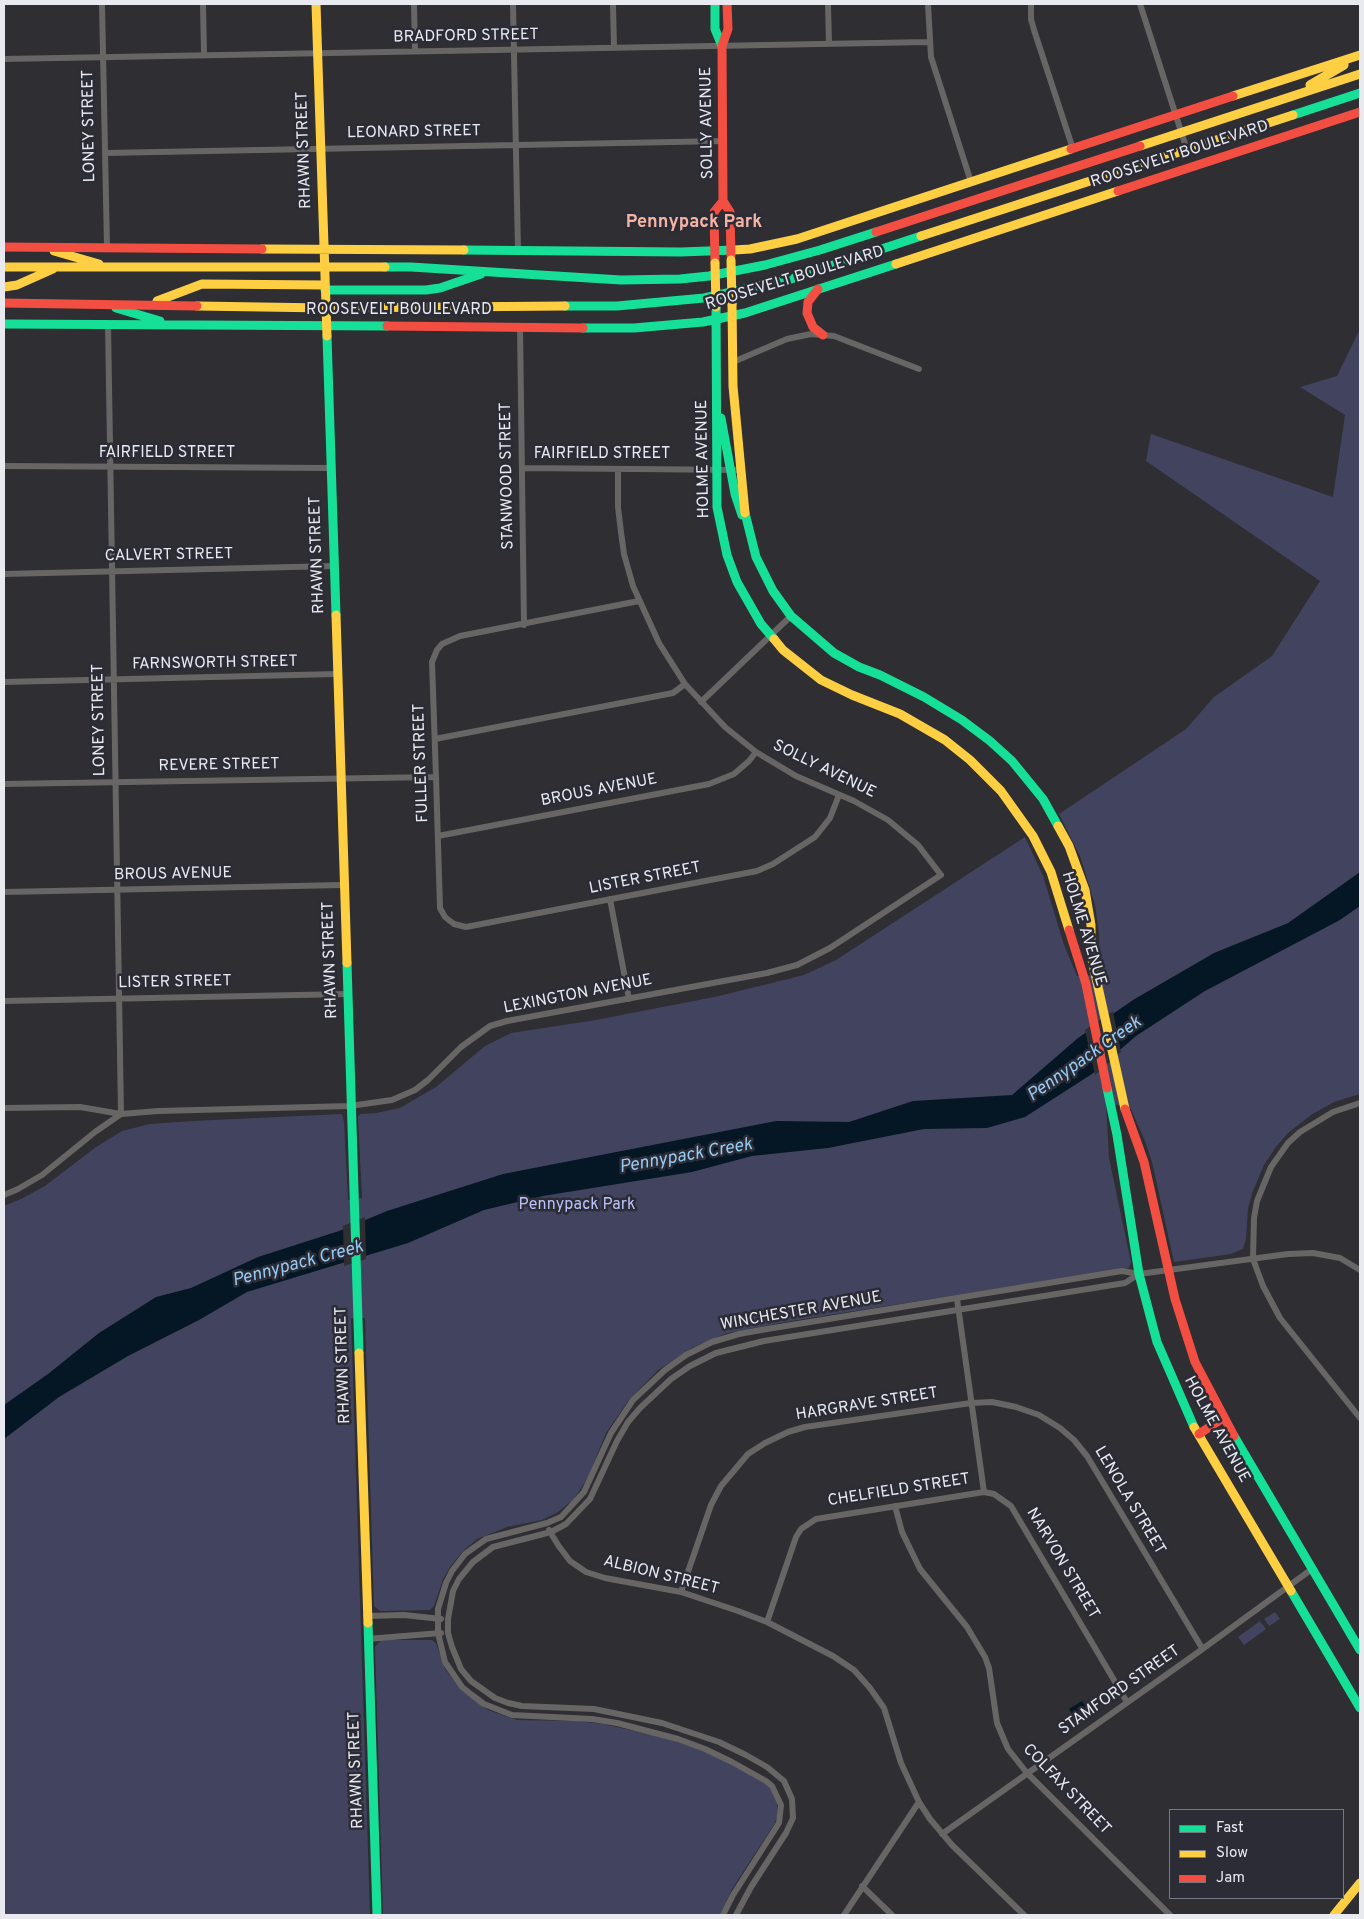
<!DOCTYPE html>
<style>
body{margin:0}
#map{position:relative;width:1364px;height:1919px;overflow:hidden;background:#2e2e33;font-family:Overpass,sans-serif}
canvas{display:block}
.frame{position:absolute;inset:0;border:5px solid #e9eaf0;pointer-events:none}
.legend{position:absolute;left:1169px;top:1809px;width:175px;height:90px;box-sizing:border-box;background:#2b2c36;border:1px solid #777880;margin:0;padding:6px 9px;list-style:none;font-size:15px;color:#e9eaf0}
.legend li{display:flex;align-items:center;gap:10px;height:25px}
.legend b{width:25px;border:1px solid #777880}
</style>
<div id="map">
<canvas width="1364" height="1919"></canvas>
<div class="frame"></div>
<ul class="legend">
<li><b style="height:6px;background:#16e098"></b>Fast</li>
<li><b style="height:6px;background:#ffcf43"></b>Slow</li>
<li><b style="height:6px;background:#f24e42"></b>Jam</li>
</ul>
</div>
<script>
const c = document.querySelector('canvas').getContext('2d');
c.lineJoin = 'round';
function fill(path, color) { c.fillStyle = color; c.fill(path, 'evenodd'); }
const poly = rows => new Path2D(rows.map(r => 'M' + r).join(''));
function trace(path, color, width, dash) { c.strokeStyle = color; c.lineWidth = width; c.lineCap = dash ? 'butt' : 'round'; c.setLineDash(dash || []); c.stroke(path); }
function write(font, color, halo, rows, align = 'center') {
  c.font = font + ' Overpass,sans-serif'; c.lineWidth = 5; c.setLineDash([]); c.textBaseline = 'middle'; c.strokeStyle = halo; c.fillStyle = color; for (const [text, x, y, turn = 0] of rows) {
    c.save(); c.translate(x, y); c.rotate((+turn || 0) * Math.PI / 180); c.textAlign = isNaN(turn) ? turn : align; if (halo) c.strokeText(text, 0, 0); c.fillText(text, 0, 0); c.restore();
  }
}
const green = poly([
 [1360,329,1360,1094,1334,1102,1311,1115,1288,1133,1275,1148,1264,1165,1253,1191,1248,1208,1246,1239,1243,1249,1231,1254,1174,1262,1152,1162,1145,1141,1130,1107,1106,1103,1109,1158,1131,1262,1129,1268,791,1321,727,1333,692,1348,658,1370,628,1401,606,1433,588,1477,574,1499,558,1512,542,1520,507,1527,477,1539,463,1551,450,1567,443,1579,434,1606,430,1610,380,1611,374,1606,365,1318,351,1318,370,1915,4,1915,4,1206,21,1199,45,1186,96,1147,122,1131,150,1124,193,1121,342,1114,344,1122,348,1200,362,1198,358,1117,360,1114,376,1113,400,1108,436,1087,485,1046,511,1033,596,1020,719,996,804,975,836,960,1025,837,1043,876,1064,945,1077,976,1100,975,1099,933,1095,905,1080,856,1059,814,1186,729,1214,697,1272,656,1320,581,1146,461,1151,434,1333,497,1345,415,1300,387,1337,376],
 [1275,1612,1280,1619,1269,1626,1264,1619],
 [1260,1621,1266,1629,1244,1645,1238,1637],
 [381,1640,432,1640,436,1643,445,1669,460,1689,488,1710,517,1720,577,1721,603,1724,662,1737,697,1748,732,1765,768,1785,777,1803,777,1816,775,1823,732,1889,720,1915,383,1915,375,1647]
]);
const water = poly([
 [1360,872,1360,906,1340,920,1205,991,1136,1036,1092,1074,1025,1117,987,1128,924,1129,828,1148,752,1156,692,1172,543,1196,484,1210,408,1243,247,1292,199,1320,128,1356,59,1397,4,1439,4,1405,48,1374,99,1333,156,1297,191,1288,258,1257,339,1231,387,1211,503,1174,776,1121,849,1122,913,1101,1012,1095,1078,1038,1133,1000,1214,953,1288,923],
 [1082,1701,1086,1707,1073,1715,1069,1709]
]);
const pier = poly([
 [1113,1011,1121,1052,1095,1075,1085,1030],
 [365,1217,366,1259,344,1266,343,1226]
]);
const street = poly([
 [102,4,107,247],
 [203,4,204,55],
 [414,4,415,51],
 [513,4,518,251],
 [613,4,614,48],
 [828,4,829,44],
 [928,4,931,57,971,182],
 [1031,4,1031,19,1034,30,1073,149],
 [1140,4,1187,150],
 [4,59,929,42],
 [105,153,724,141],
 [520,327,524,625],
 [733,362,787,339,811,334,834,336,919,369],
 [4,466,331,468],
 [522,468,742,470],
 [4,574,334,566],
 [639,601,460,636,442,644,437,650,432,662,436,777,440,908,445,917,454,924,466,927,757,871,773,864,815,837,830,818,839,795],
 [4,682,337,674],
 [701,702,791,616],
 [435,739,673,693,685,684],
 [4,784,436,777],
 [438,836,709,784,734,774,749,761,756,752],
 [4,892,343,885],
 [610,899,629,999],
 [4,1001,347,994],
 [1360,1103,1333,1112,1300,1132,1288,1143,1271,1167,1257,1201,1254,1218,1253,1259,1263,1286,1280,1318,1360,1418],
 [4,1108,80,1107,121,1114,108,324],
 [4,1195,18,1189,42,1175,95,1132,121,1114,158,1111,350,1106,392,1100,415,1090,428,1080,461,1047,490,1026,507,1021,767,973,797,965,830,948,941,875,918,845,888,820,854,801,796,776,756,752,725,727,685,684,659,643,633,586,624,554,621,532,618,507,618,469],
 [957,1299,984,1492,994,1494,1011,1506,1127,1702],
 [895,1506,902,1532,920,1569,967,1627,985,1657,989,1668,997,1723,1008,1749,1027,1773,1170,1915],
 [549,1530,558,1545,570,1561,586,1572,605,1578,681,1592,738,1611,767,1622,833,1656,854,1670,870,1688,884,1708,901,1763,919,1802,930,1819,952,1845,1024,1915],
 [681,1592,711,1505,721,1486,748,1454,765,1443,788,1432,805,1427,971,1403,992,1402,1016,1407,1039,1415,1060,1428,1074,1440,1087,1456,1202,1648],
 [366,1616,404,1615,441,1619],
 [767,1622,796,1537,801,1529,816,1519,984,1492],
 [367,1639,441,1633],
 [942,1834,1197,1653,1312,1569],
 [862,1886,892,1915],
 [723,1915,733,1895,779,1823,781,1805,772,1786,766,1781,732,1762,705,1749,678,1739,617,1723,592,1719,512,1715,484,1704,472,1695,462,1687,445,1662,438,1633,438,1609,446,1583,452,1571,465,1554,486,1539,547,1523,561,1517,584,1492,611,1433,633,1400,665,1370,686,1355,712,1342,739,1334,761,1330,1122,1271,1139,1274,1288,1254,1313,1253,1340,1258,1360,1270],
 [736,1915,751,1887,786,1833,793,1818,792,1799,784,1781,767,1767,746,1755,719,1742,662,1723,594,1709,522,1706,508,1703,495,1698,471,1681,461,1669,452,1647,448,1633,448,1619,453,1591,459,1579,473,1562,493,1547,551,1532,566,1524,590,1499,617,1441,628,1422,640,1408,671,1379,690,1366,716,1353,764,1341,1125,1283,1139,1274],
 [844,1915,919,1802]
]);
const fast = poly([
 [715,4,715,29,722,46],
 [1293,115,1360,93],
 [464,250,681,252,734,250],
 [385,267,411,267,621,280,680,279,709,276,765,265,820,250,876,232],
 [325,290,426,290,440,288,481,274],
 [565,306,617,306,704,298,791,279,921,236],
 [716,307,717,507,727,555,737,582,761,624,774,639],
 [116,308,160,321],
 [4,324,387,326],
 [583,328,634,328,703,322,745,313,896,264],
 [327,336,336,615],
 [721,418,735,494,742,515],
 [745,513,756,557,773,591,791,616,834,653,859,667,880,675,924,697,962,720,990,741,1012,761,1043,799,1058,826],
 [347,963,359,1353],
 [1107,1088,1117,1135,1139,1274,1157,1342,1194,1427],
 [1234,1436,1360,1650],
 [1291,1591,1360,1708],
 [368,1623,377,1915]
]);
const slow = poly([
 [316,4,327,336],
 [1310,85,1344,65],
 [1233,96,1360,55],
 [1140,146,1360,74],
 [921,236,1293,115],
 [262,249,464,250],
 [734,250,750,249,797,239,1071,149],
 [54,251,99,264],
 [896,264,1118,191],
 [4,267,385,267],
 [4,287,17,285,53,269],
 [157,301,202,284,325,285],
 [732,304,733,386,745,513],
 [197,306,326,308,565,306],
 [336,615,347,963],
 [774,639,783,650,821,680,852,695,900,714,945,740,970,760,1001,791,1033,836,1051,872,1069,930],
 [1058,826,1069,846,1085,890,1091,925,1091,955,1125,1109],
 [359,1353,368,1623],
 [1194,1427,1291,1591],
 [1334,1915,1360,1883]
]);
const jam = poly([
 [727,4,728,29,722,46,723,201,730,212,731,256],
 [1071,149,1233,96],
 [1118,191,1360,112],
 [876,232,1140,146],
 [4,247,262,249],
 [715,263,714,212,723,201],
 [818,289,808,302,807,313,813,327,823,335],
 [4,303,197,306],
 [387,326,583,328],
 [1069,930,1086,984,1107,1088],
 [1125,1109,1144,1162,1175,1299,1195,1362,1234,1436],
 [1199,1434,1223,1418]
]);
const slowBridge = poly([
 [731,260,732,304],
 [715,263,716,307]
]);
const streetNames = [
 ["BRADFORD STREET",466,37,-1],
 ["SOLLY AVENUE",708,123,-91],
 ["LONEY STREET",90,126,-91],
 ["LEONARD STREET",414,133,-1],
 ["RHAWN STREET",305,150,-92],
 ["ROOSEVELT BOULEVARD",1180,155,-18],
 ["ROOSEVELT BOULEVARD",795,279,-17],
 ["ROOSEVELT BOULEVARD",399,311],
 ["FAIRFIELD STREET",167,454],
 ["FAIRFIELD STREET",602,455],
 ["HOLME AVENUE",704,459,-91],
 ["STANWOOD STREET",508,476,-91],
 ["RHAWN STREET",318,555,-92],
 ["CALVERT STREET",169,556,-1],
 ["FARNSWORTH STREET",215,664,-1],
 ["LONEY STREET",100,720,-91],
 ["FULLER STREET",422,763,-92],
 ["REVERE STREET",219,766,-1],
 ["SOLLY AVENUE",824,770,26],
 ["BROUS AVENUE",599,791,-11],
 ["BROUS AVENUE",173,875,-1],
 ["LISTER STREET",645,879,-11],
 ["HOLME AVENUE",1083,929,73],
 ["RHAWN STREET",331,960,-92],
 ["LISTER STREET",175,983,-1],
 ["LEXINGTON AVENUE",578,995,-11],
 ["WINCHESTER AVENUE",801,1312,-10],
 ["RHAWN STREET",344,1365,-92],
 ["HARGRAVE STREET",867,1405,-9],
 ["HOLME AVENUE",1216,1430,61],
 ["CHELFIELD STREET",899,1491,-9],
 ["LENOLA STREET",1129,1501,59],
 ["NARVON STREET",1062,1564,59],
 ["ALBION STREET",661,1576,14],
 ["STAMFORD STREET",1120,1691,-35],
 ["RHAWN STREET",357,1770,-92],
 ["COLFAX STREET",1066,1790,46]
];
const parkNames = [
 ["Pennypack Park",577,1206]
];
const neighbourhoodNames = [
 ["Pennypack Park",694,223]
];
const waterNames = [
 ["Pennypack Creek",1085,1060,-35],
 ["Pennypack Creek",686,1157,-10],
 ["Pennypack Creek",298,1265,-15]
];
fill(green, '#42445f');
fill(water, '#051725');
fill(pier, '#2e2e33');
trace(street, '#676665', 6);
trace(fast, '#16e098', 9);
trace(slow, '#ffcf43', 9);
trace(jam, '#f24e42', 9);
trace(slowBridge, '#ffcf43', 9);
write('16px', '#e9eaf0', '#2b2c36', streetNames);
write('16px', '#bdc2fb', '#2b2c36', parkNames);
write('bold 18px', '#f5b4a3', '#2b2c36', neighbourhoodNames);
write('italic 18px', '#95cbf4', '#2b2c36', waterNames);
</script>
